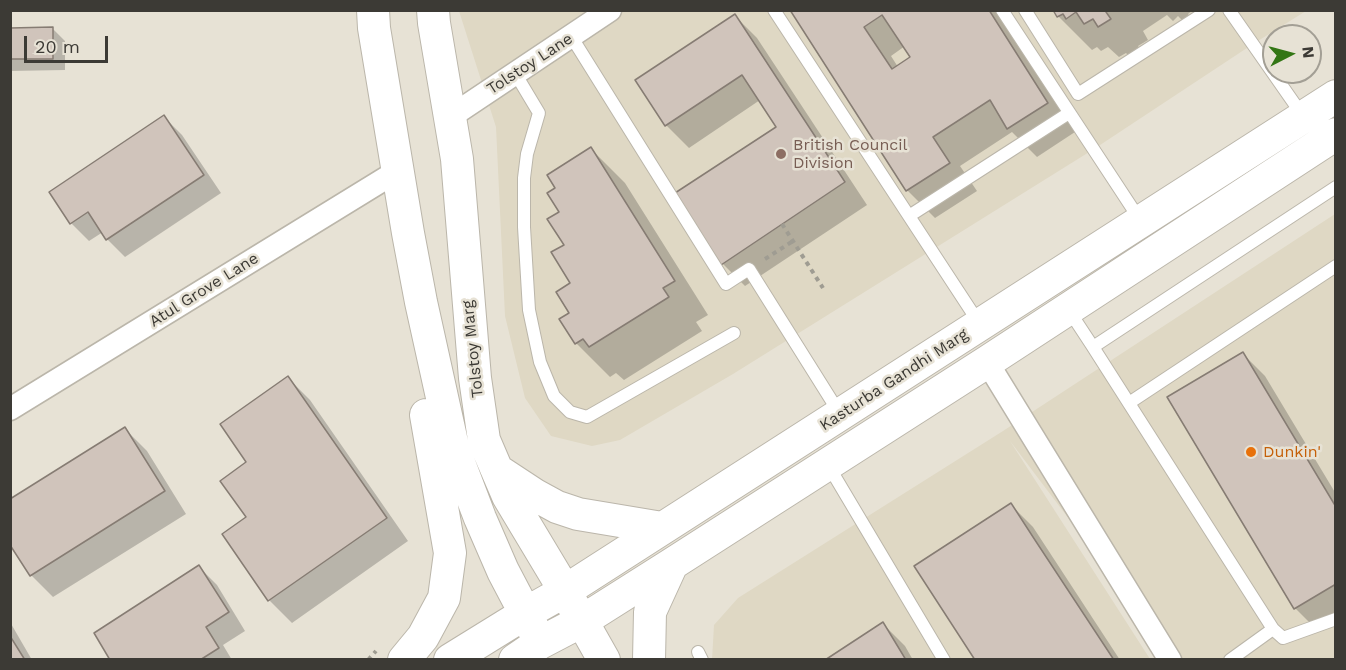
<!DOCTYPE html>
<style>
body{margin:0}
#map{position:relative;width:1346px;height:670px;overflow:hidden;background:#e7e2d5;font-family:"Work Sans",sans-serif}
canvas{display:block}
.frame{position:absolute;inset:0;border:12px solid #3c3a35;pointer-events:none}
.north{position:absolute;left:1262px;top:24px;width:60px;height:60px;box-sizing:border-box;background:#e7e2d5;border:2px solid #a39f95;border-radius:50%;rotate:84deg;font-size:16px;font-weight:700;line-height:24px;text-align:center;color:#3c3a35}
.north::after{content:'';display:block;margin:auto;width:21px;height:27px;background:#337615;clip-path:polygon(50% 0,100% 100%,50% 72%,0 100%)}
.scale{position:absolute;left:24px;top:36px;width:84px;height:27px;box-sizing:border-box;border:3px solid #3c3a35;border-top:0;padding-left:8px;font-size:18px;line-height:21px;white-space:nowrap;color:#3c3a35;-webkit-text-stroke:4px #e7e2d5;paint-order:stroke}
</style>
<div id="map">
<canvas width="1346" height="670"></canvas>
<div class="frame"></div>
<div class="north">N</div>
<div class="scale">20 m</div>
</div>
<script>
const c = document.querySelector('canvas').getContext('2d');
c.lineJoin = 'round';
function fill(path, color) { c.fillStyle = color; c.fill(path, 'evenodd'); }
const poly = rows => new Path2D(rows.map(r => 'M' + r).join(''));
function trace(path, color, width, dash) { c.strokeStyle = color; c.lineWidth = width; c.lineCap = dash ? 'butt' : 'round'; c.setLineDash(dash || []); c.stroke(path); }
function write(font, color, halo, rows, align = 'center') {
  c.font = font + ' "Work Sans",sans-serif'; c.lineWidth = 5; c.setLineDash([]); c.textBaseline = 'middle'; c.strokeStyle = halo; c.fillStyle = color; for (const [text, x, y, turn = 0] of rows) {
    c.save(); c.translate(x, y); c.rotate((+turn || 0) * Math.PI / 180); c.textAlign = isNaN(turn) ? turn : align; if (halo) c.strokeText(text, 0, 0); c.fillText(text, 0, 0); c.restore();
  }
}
const built = poly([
 [459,11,1306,11,1253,44,1094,149,733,374,620,440,592,446,551,436,525,398,505,316,496,127],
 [1335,214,1335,659,1175,659,1010,441,1150,659,712,660,714,625,738,598,1003,431]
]);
const shadow = poly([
 [791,10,997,10,1075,132,1037,157,1012,132,960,166,977,191,935,218,907,190],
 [905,46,912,57,898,67,891,56],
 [1054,10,1193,10,1188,14,1192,19,1185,23,1178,16,1173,21,1167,15,1143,31,1148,40,1138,46,1143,54,1133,60,1126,53,1119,57,1108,47,1101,51,1097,47,1092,50,1058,16],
 [735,16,757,38,867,205,745,286,723,264,778,127,760,100,689,148,666,125,637,81],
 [52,28,65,41,65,70,10,71,10,29],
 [164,117,182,135,221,193,125,257,107,239,103,232,89,241,71,223,51,193],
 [591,149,625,183,708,315,696,322,702,331,624,380,616,373,610,377,576,343,571,313,572,284,557,189],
 [1243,354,1265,376,1336,494,1336,620,1318,631,1295,608,1169,398],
 [288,378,310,400,408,541,292,623,270,601,224,535,248,518,248,463],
 [125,429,147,451,186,514,53,597,31,575],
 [1011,505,1033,527,1120,660,976,660],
 [199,567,217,585,245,631,223,645,232,660,112,660],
 [10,622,32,660,10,660],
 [883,624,905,646,913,660,827,660]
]);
const building = poly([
 [790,10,989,10,1048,103,1007,129,990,100,933,137,950,163,906,191,790,10],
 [882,15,910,57,892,69,864,27,882,15],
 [1053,10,1107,10,1106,12,1111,19,1098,27,1093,19,1084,24,1076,12,1066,19,1063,14,1057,17,1053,10],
 [735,14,845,182,721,265,675,193,776,127,742,75,665,126,635,80,735,14],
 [53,27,53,59,10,59,10,28,53,27],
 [164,115,204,175,106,240,88,212,70,224,49,192,164,115],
 [591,147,675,281,663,288,669,297,589,347,583,339,575,344,559,319,569,313,556,292,570,283,551,252,564,245,547,219,559,212,547,193,555,188,547,175,591,147],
 [1243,352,1336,507,1336,584,1294,609,1167,397,1243,352],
 [288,376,387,518,268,601,222,534,246,517,220,481,246,462,220,424,288,376],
 [125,427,165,491,30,576,10,545,10,499,125,427],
 [1011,503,1033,537,1114,660,975,660,914,566,1011,503],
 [199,565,229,612,206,627,219,648,200,660,110,660,94,633,199,565],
 [883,622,906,660,825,660,883,622],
 [10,636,25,660,10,660,10,636]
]);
const path = poly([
 [782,224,823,288],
 [765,259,793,241],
 [368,660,376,651]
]);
const service = poly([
 [774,10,979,323],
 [1002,10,1140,220],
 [1025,10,1078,94,1209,10],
 [1229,10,1303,116],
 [571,36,726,284,749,269,840,414],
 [515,73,539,113,527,154,524,178,524,227,529,310,540,362,554,396,570,412,587,417,734,333],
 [909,216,1069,113],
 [1068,309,1093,347,1336,187],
 [1093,347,1273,629,1283,638,1336,619],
 [1129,403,1336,266],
 [828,465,944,660],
 [698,652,702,660],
 [1230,660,1273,629]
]);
const minor = poly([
 [450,117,610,10],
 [987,362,1170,660],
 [10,409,399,170]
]);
const secondary = poly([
 [373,10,374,28,408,233,421,302,453,447,480,518,503,571,534,630],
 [433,10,434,23,457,159,475,378,484,440,508,496,565,591,604,660],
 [497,470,535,495,557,507,578,514,662,528],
 [404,660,423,637,444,598,450,553,426,415],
 [450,660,526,613,565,591,1336,96],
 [515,660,540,643,582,621,672,564,987,362,1336,134],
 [649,660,650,612,672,564]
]);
const markers = [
 [781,154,6,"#8d6e63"],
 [1251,452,6,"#e8710a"]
];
const streetNames = [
 ["Tolstoy Lane",530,64,-33],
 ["Atul Grove Lane",204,290,-32],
 ["Tolstoy Marg",473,349,-96],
 ["Kasturba Gandhi Marg",894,380,-33]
];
const educationNames = [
 ["British Council",793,145],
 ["Division",793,163]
];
const foodNames = [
 ["Dunkin'",1263,452]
];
fill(built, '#dfd8c4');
fill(shadow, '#0003');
fill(building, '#d0c4bb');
trace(building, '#867c73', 1.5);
trace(service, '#bbb6aa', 14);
trace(minor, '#bbb6aa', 25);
trace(secondary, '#bbb6aa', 34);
trace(path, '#9f9c92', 4, [4.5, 4.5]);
trace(service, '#fff', 12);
trace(minor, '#fff', 22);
trace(secondary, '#fff', 32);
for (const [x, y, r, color] of markers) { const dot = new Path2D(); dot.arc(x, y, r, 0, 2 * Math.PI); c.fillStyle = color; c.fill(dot); trace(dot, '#e7e2d5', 2); }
write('16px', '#3c3a35', '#e7e2d5', streetNames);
write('16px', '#785e54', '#e7e2d5', educationNames, 'left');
write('16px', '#c56008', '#e7e2d5', foodNames, 'left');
</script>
